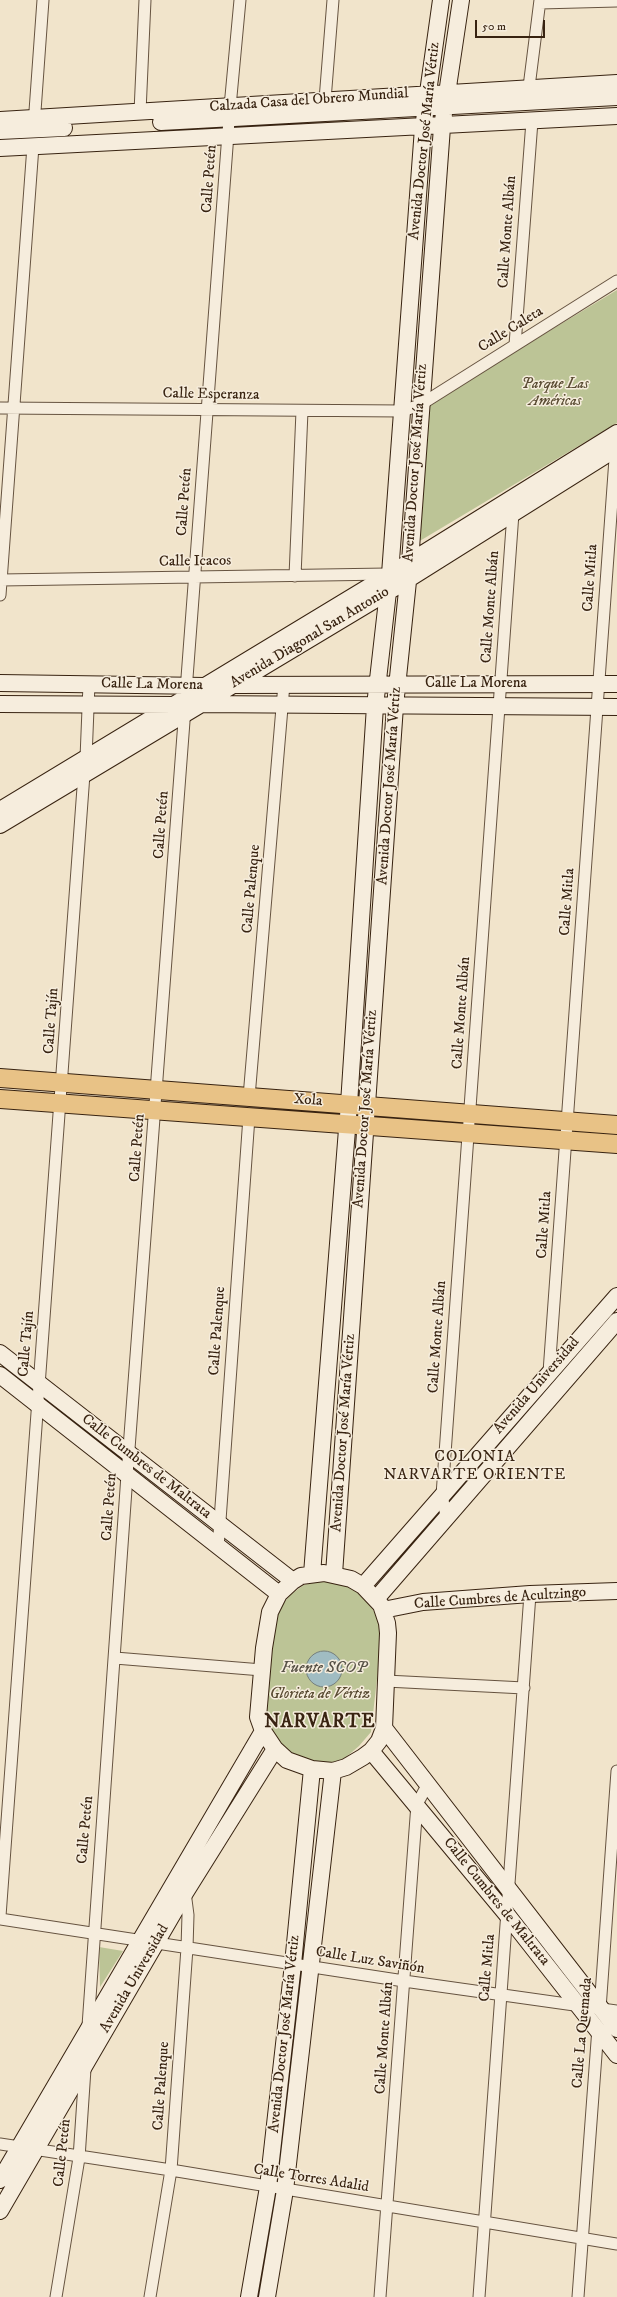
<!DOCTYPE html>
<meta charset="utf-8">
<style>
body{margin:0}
#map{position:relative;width:617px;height:2297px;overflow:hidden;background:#f1e4cb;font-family:"IM FELL DW Pica",serif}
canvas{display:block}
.scale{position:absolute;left:475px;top:20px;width:70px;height:18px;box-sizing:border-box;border:2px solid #382311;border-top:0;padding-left:5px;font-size:12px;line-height:14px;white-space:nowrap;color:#382311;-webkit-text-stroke:3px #f6eddd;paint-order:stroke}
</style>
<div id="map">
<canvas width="617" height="2297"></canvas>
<div class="scale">50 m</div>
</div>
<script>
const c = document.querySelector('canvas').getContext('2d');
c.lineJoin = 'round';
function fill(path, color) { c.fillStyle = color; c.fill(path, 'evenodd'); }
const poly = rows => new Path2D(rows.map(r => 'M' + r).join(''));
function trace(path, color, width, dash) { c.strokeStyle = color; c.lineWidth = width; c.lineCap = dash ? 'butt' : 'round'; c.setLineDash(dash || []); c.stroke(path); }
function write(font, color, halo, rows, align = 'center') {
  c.font = font + ' "IM FELL DW Pica",serif'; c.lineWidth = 3; c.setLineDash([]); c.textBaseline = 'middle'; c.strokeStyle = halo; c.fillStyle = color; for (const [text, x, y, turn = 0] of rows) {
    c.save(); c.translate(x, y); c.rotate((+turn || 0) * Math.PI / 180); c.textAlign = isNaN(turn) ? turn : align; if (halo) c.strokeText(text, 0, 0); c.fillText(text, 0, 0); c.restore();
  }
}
const green = poly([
 [617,290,617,423,418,542,424,407],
 [320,1581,337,1582,354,1589,368,1601,377,1617,382,1634,371,1732,359,1746,345,1758,328,1764,310,1765,279,1748,263,1717,274,1622,280,1608,290,1595,304,1585],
 [99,1947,123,1951,100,1987]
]);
const water = poly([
 '306 1669a18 18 0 1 1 36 0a18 18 0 1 1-36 0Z'
]);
const street = poly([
 [540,3,617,1],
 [529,87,540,0],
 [325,100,333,0],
 [140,112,145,0],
 [34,125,43,0],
 [515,345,532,121],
 [0,408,402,411,420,405,617,281],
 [295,576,302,411],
 [1,580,387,574],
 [0,595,33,146],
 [186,691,230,107,240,0],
 [86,758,89,684],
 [249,1097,284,684],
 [549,1372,616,445],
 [446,1516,442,1495,513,513],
 [218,1548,249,1117],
 [115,1658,262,1670],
 [386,1681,524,1688],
 [0,1916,84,774],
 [0,1919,404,1981,617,2011],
 [600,2009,617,1771],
 [88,2026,127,1475,185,708],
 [0,2144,171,2170,617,2244],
 [56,2297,79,2158,85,2069],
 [150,2297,171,2170,187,1948,188,1915,185,1892],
 [380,2297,417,1804,428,1784],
 [479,2297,530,1594],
 [578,2297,598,2028]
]);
const secondary = poly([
 [0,120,617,83],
 [161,122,617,97],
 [0,131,64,128],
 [0,148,617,116],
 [0,683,205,686],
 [233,685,617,684],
 [0,704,174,705],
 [200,704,617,707],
 [0,810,390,574,617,433],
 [0,825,388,592,617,448],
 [0,1353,293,1581],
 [0,1375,279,1594],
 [324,1573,351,1579,363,1586,381,1605,387,1623,388,1633,384,1728,379,1741,371,1751,363,1757,346,1767,333,1771,312,1769,287,1760,275,1749,263,1731,258,1717,264,1648,270,1612,279,1594,293,1581,301,1576,324,1573],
 [312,1574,349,1104,375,706,390,574,423,128,441,0],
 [334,1574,395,706,410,562,442,127,461,0],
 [363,1586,617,1296],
 [376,1599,617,1321],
 [383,1610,423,1602,530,1594,617,1591],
 [384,1728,617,2029],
 [371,1751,508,1916,617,2055],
 [0,2180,263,1731],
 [0,2211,185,1893,275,1749],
 [249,2297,268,2187,293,1964,312,1769],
 [267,2297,285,2190,333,1771]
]);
const primary = poly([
 [0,1078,617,1125],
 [0,1099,617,1144]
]);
const streetNames = [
 ["Calzada Casa del Obrero Mundial",309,101,-4],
 ["Avenida Doctor José María Vértiz",425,141,-84],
 ["Calle Petén",210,179,-86],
 ["Calle Monte Albán",508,232,-86],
 ["Calle Caleta",511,330,-32],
 ["Calle Esperanza",211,395,1],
 ["Avenida Doctor José María Vértiz",416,463,-86],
 ["Calle Petén",185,502,-86],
 ["Calle Icacos",195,562,-1],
 ["Calle Mitla",591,578,-86],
 ["Calle Monte Albán",491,607,-86],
 ["Avenida Diagonal San Antonio",310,638,-31],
 ["Calle La Morena",476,684],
 ["Calle La Morena",152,685,1],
 ["Avenida Doctor José María Vértiz",390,786,-86],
 ["Calle Petén",162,825,-86],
 ["Calle Palenque",252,889,-85],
 ["Calle Mitla",568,902,-86],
 ["Calle Monte Albán",462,1013,-86],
 ["Calle Tajín",52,1021,-86],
 ["Xola",308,1101,4],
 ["Avenida Doctor José María Vértiz",366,1109,-86],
 ["Calle Petén",138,1148,-86],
 ["Calle Mitla",545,1225,-86],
 ["Calle Palenque",218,1331,-86],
 ["Calle Monte Albán",438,1337,-86],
 ["Calle Tajín",27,1344,-85],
 ["Avenida Universidad",537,1386,-49],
 ["Avenida Doctor José María Vértiz",344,1433,-86],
 ["Calle Cumbres de Maltrata",146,1467,38],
 ["Calle Petén",110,1507,-86],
 ["Calle Cumbres de Acultzingo",500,1599,-4],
 ["Calle Petén",86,1830,-85],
 ["Calle Cumbres de Maltrata",496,1902,51],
 ["Calle Luz Saviñón",370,1961,9],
 ["Calle Mitla",488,1968,-85],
 ["Avenida Universidad",135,1979,-60],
 ["Calle La Quemada",583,2033,-85],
 ["Avenida Doctor José María Vértiz",285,2034,-84],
 ["Calle Monte Albán",385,2038,-86],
 ["Calle Palenque",162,2086,-86],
 ["Calle Petén",63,2153,-84],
 ["Calle Torres Adalid",311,2179,9]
];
const parkNames = [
 ["Parque Las",555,385],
 ["Américas",555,402],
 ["Glorieta de Vértiz",320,1695]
];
const neighbourhoodNames = [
 ["COLONIA",475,1458],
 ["NARVARTE ORIENTE",475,1476]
];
const waterNames = [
 ["Fuente SCOP",324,1669]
];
const districtNames = [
 ["NARVARTE",320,1723]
];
fill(green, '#bcc496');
fill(water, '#a0bcc2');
trace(water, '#767f7b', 1);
trace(street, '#665340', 13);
trace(secondary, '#382311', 18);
trace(primary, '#382311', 20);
trace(street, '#f6eddd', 11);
trace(secondary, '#f6eddd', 16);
trace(primary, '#e8c286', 18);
write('15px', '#382311', '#f6eddd', streetNames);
write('italic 15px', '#594b32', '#f6eddd', parkNames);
c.letterSpacing = '1px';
write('16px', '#382311', '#f6eddd', neighbourhoodNames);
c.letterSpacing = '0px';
write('italic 16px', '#575146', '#f6eddd', waterNames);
c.letterSpacing = '1px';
write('bold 19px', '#382311', '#f6eddd', districtNames);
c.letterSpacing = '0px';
</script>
